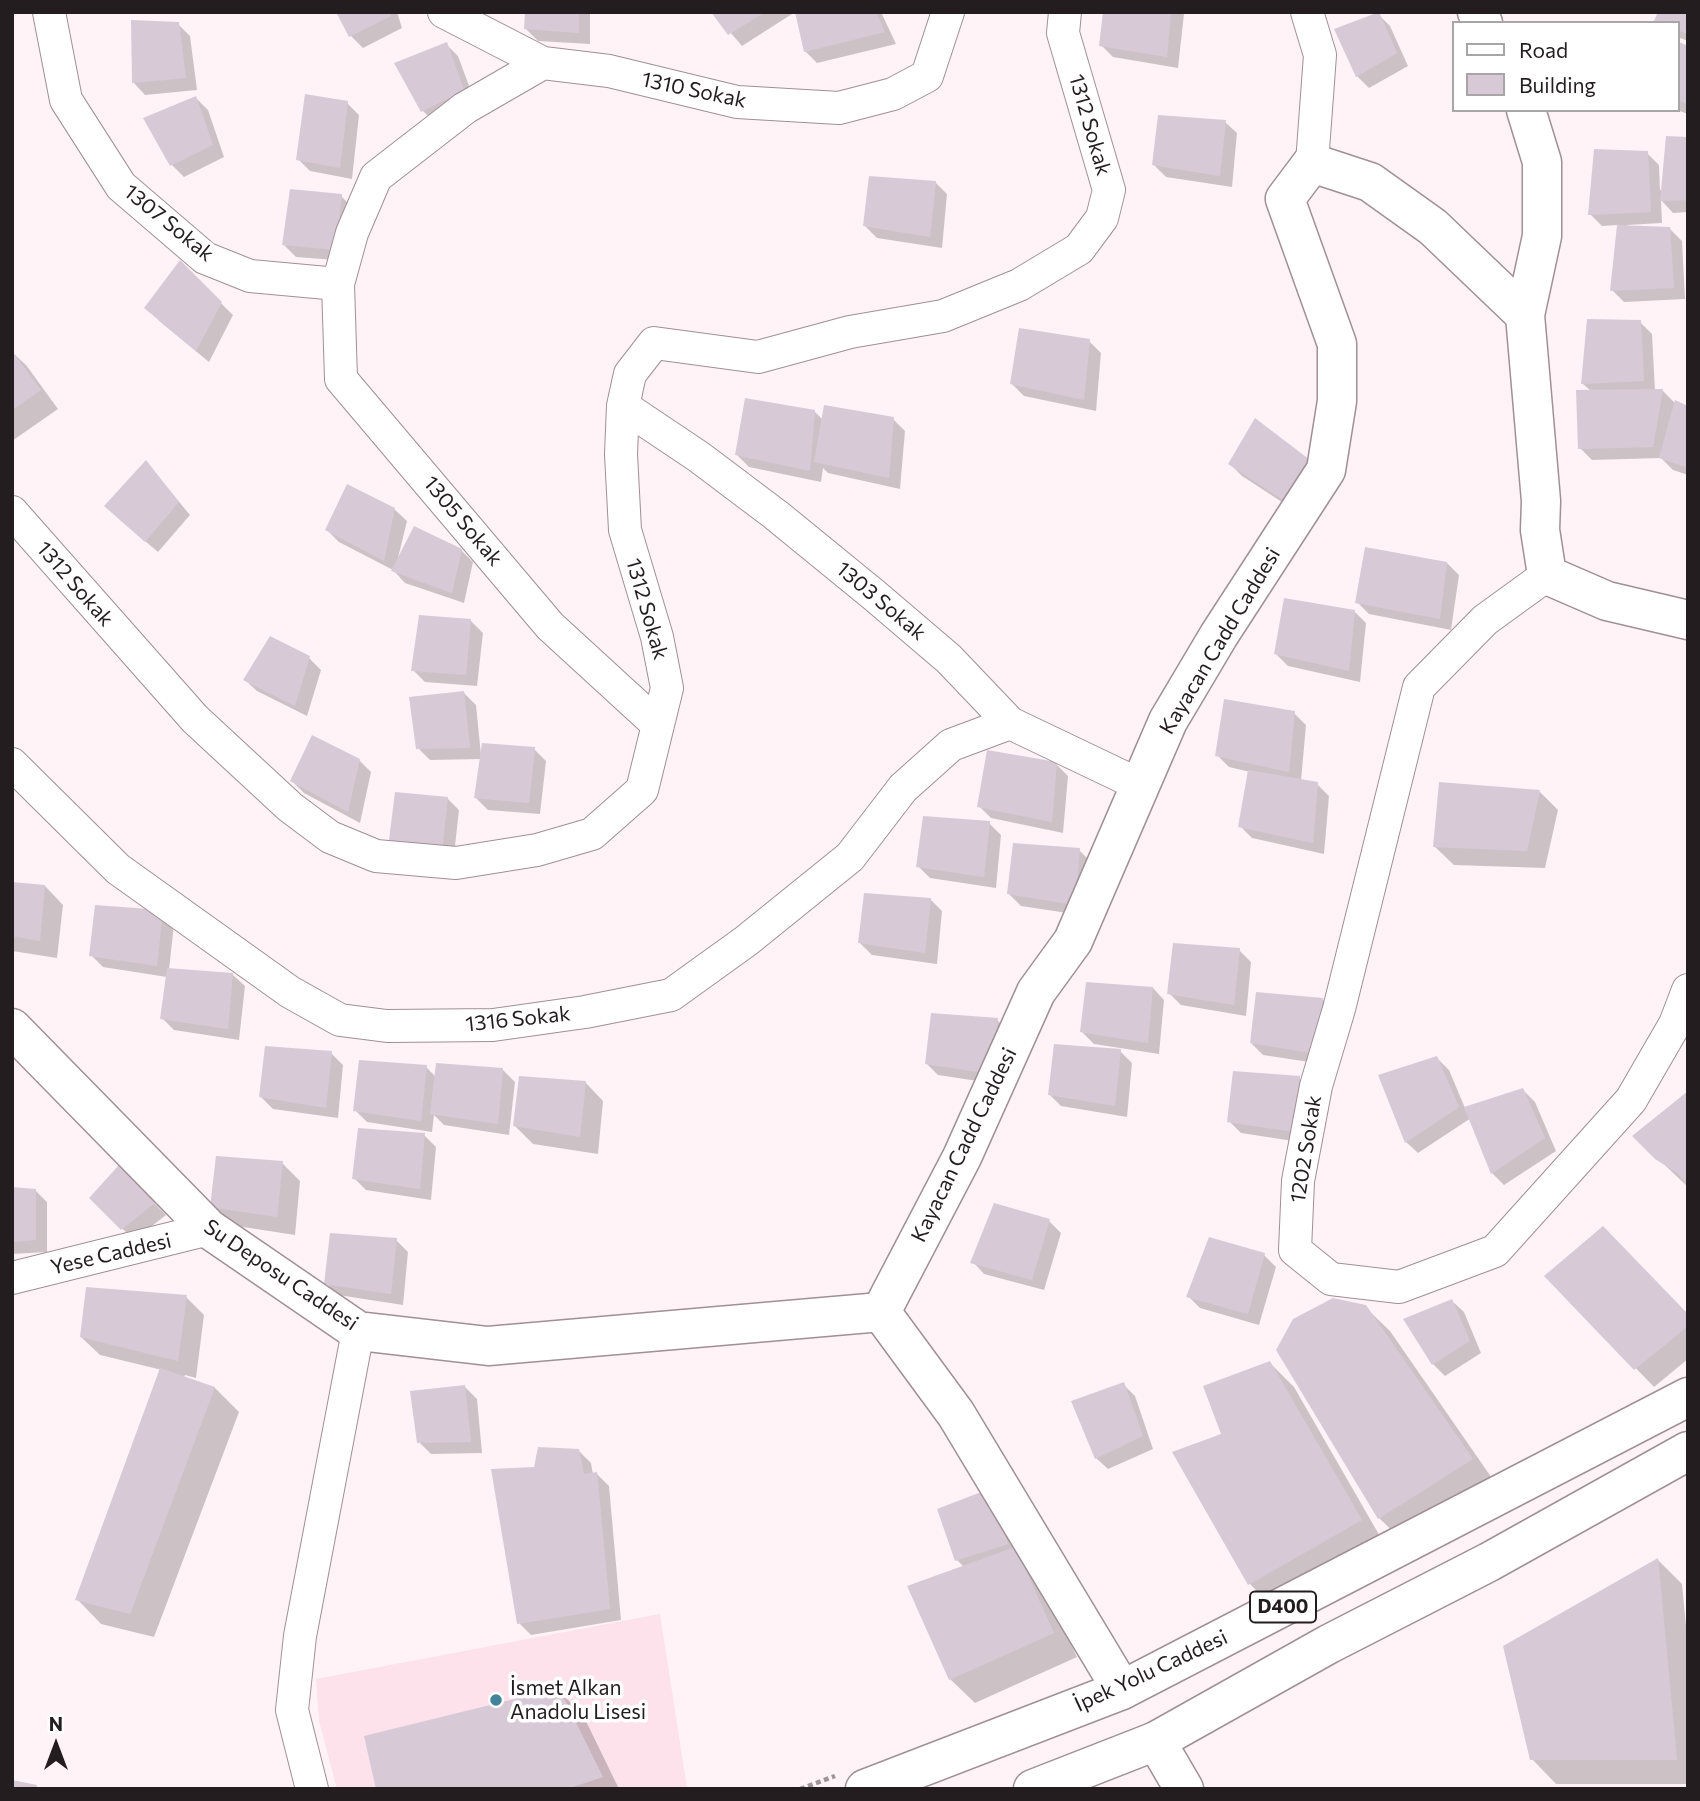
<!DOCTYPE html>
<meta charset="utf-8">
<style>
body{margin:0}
#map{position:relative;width:1700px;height:1801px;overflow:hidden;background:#fff3f7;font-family:Commissioner,sans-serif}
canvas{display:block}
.frame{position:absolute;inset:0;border:14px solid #241d20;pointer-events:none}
.legend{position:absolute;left:1452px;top:21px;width:228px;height:91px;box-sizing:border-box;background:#fff;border:2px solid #a7a5a6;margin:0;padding:9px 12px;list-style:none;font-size:21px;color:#241d20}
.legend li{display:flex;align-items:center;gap:14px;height:35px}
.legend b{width:35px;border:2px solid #a7a5a6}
.north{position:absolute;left:21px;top:1710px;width:70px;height:70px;-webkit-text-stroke:5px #fff;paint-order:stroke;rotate:0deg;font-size:19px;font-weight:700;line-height:28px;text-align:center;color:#241d20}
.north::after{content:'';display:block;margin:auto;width:24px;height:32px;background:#241d20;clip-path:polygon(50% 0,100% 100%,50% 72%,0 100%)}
</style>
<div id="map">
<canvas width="1700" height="1801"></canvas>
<div class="frame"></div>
<ul class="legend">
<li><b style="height:9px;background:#fff"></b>Road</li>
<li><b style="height:19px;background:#d8c9d7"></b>Building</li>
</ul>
<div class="north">N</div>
</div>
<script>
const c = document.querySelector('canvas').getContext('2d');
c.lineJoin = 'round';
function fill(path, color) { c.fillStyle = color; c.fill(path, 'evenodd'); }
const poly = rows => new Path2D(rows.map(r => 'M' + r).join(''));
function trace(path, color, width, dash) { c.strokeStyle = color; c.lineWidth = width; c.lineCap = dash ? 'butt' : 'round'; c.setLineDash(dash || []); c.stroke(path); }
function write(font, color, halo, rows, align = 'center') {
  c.font = font + ' Commissioner,sans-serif'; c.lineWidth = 7; c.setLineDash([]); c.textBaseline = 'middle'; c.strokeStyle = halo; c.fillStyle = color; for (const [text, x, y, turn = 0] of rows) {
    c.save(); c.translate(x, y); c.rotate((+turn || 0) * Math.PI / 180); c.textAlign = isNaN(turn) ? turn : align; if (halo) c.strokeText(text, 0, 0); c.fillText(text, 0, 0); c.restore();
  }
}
const built = poly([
 [660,1614,687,1788,337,1789,319,1721,316,1679]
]);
const shadow = poly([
 [338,12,397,12,402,28,363,48,351,36],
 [527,12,590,12,590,44,538,41,526,29],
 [713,12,790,12,792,14,742,46],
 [797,12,881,12,896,44,817,63,805,51],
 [1105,12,1182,12,1184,14,1178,68,1113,57,1101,45],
 [1688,12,1688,41,1677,37,1677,23],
 [1378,14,1390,26,1408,66,1369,88,1357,76],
 [178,24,190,36,197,90,145,95,134,83],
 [1677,43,1688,48,1688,114,1677,110],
 [446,44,458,56,475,102,435,123,423,111],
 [196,98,208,110,224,157,184,177,172,165,146,118],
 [347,103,359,115,352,179,310,171,298,159],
 [1225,122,1237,133,1232,187,1166,177,1154,165],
 [1688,138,1688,212,1673,213,1661,200,1662,223,1627,225,1627,228,1670,229,1682,241,1685,299,1624,302,1612,290,1618,225,1602,226,1590,214,1647,153,1659,165,1660,190,1663,190],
 [935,182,947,194,942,248,877,238,865,226],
 [341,196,353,208,348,261,296,257,284,245],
 [180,263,233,315,209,362,158,320],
 [1640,322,1652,334,1655,391,1663,391,1676,404,1688,408,1688,475,1673,470,1661,458,1592,460,1580,448,1591,391,1583,384],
 [1089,341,1101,353,1096,411,1024,396,1012,384],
 [12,352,26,365,58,409,12,441],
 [815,412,823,420,893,419,905,431,900,489,828,473,823,468,821,482,749,467,737,455],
 [1255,420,1305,517,1242,476,1230,464],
 [146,462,190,515,158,552,118,518],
 [394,509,407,521,398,558,461,550,473,562,464,603,405,583,393,570,339,542,327,530],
 [1447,563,1459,575,1451,630,1369,614,1357,602],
 [1354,611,1366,623,1360,682,1288,666,1276,654],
 [471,621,483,633,477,686,425,682,413,670],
 [309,658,321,670,307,716,257,691,245,680],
 [464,693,476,705,481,755,534,749,546,761,540,814,488,810,476,798,482,759,430,760,418,748],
 [1294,713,1306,725,1301,781,1317,784,1329,796,1324,854,1252,838,1240,826,1250,772,1229,767,1217,755],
 [359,760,371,772,360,823,304,793,292,781],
 [1056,764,1068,776,1063,833,991,818,979,806],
 [1540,792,1558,810,1545,868,1454,865,1435,847],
 [447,798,459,810,453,864,390,847],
 [989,823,1001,835,996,888,930,878,918,866],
 [1079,850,1091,862,1087,916,1021,906,1009,894],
 [12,884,45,886,63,905,57,958,12,951],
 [930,899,942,911,937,964,872,955,860,943],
 [162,912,174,924,169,970,233,975,245,986,239,1040,174,1030,162,1018,167,977,103,967,91,955],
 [1239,950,1251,962,1246,1016,1181,1005,1169,993],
 [1153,988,1164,1000,1159,1054,1094,1044,1082,1032],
 [1322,999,1334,1011,1329,1065,1263,1055,1251,1043],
 [997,1020,1009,1032,1004,1085,938,1075,926,1063],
 [1120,1051,1132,1063,1127,1117,1061,1106,1049,1094],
 [331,1053,343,1065,338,1118,273,1109,261,1097],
 [1437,1058,1449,1070,1465,1108,1523,1090,1535,1102,1556,1151,1504,1185,1492,1173,1471,1118,1418,1153,1406,1142],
 [426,1067,436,1077,503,1070,515,1082,509,1135,444,1125,434,1115,432,1132,367,1122,355,1110],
 [1299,1078,1311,1090,1306,1143,1241,1133,1229,1121],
 [585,1082,603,1101,598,1154,533,1144,515,1126],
 [1688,1093,1688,1187,1634,1136],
 [424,1135,436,1147,431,1200,366,1190,354,1178],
 [282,1163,300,1181,295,1235,230,1225,211,1207],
 [119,1167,166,1215,134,1240,91,1198],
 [12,1189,35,1190,47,1202,47,1252,12,1254],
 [1049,1221,1061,1233,1044,1290,984,1274,973,1262],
 [396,1240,408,1252,403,1305,338,1295,326,1283],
 [1264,1255,1276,1267,1259,1325,1200,1308,1188,1296],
 [1547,1276,1688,1316,1688,1359,1654,1387],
 [186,1297,204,1315,196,1378,185,1375,184,1378,215,1388,239,1412,154,1637,101,1624,77,1599,162,1370,100,1355,81,1337],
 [1452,1301,1464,1312,1481,1353,1445,1376,1433,1364],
 [1365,1307,1390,1331,1496,1484,1404,1542,1379,1518],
 [1270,1363,1294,1387,1385,1545,1274,1609,1250,1584,1175,1453,1223,1435],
 [1123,1384,1135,1396,1153,1449,1108,1469,1096,1458],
 [465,1387,477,1399,482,1453,431,1454,419,1442],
 [579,1451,591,1463,593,1475,597,1474,609,1486,621,1620,531,1635,519,1623,536,1469],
 [988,1492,1039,1574,1077,1657,975,1703,950,1679,964,1567,957,1560],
 [1658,1560,1682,1584,1688,1647,1688,1784,1556,1784,1532,1759],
 [558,1690,583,1715,619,1789,378,1789]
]);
const building = poly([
 [336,12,390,12,391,16,349,37],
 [525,12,579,12,579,33,524,29],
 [711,12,765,12,728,35],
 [795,12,876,12,885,32,804,52],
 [1103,12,1171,12,1167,57,1099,46],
 [1379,12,1397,53,1356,77,1334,29],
 [1658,12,1688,12,1688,34,1677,30,1677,23,1653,23],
 [131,20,179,22,186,78,132,83],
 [1677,41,1688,46,1688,104,1677,100],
 [447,42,464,90,421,112,394,63],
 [305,94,348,101,340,168,296,160],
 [196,96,213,145,170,166,143,118],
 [1158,115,1226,120,1220,176,1152,165],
 [1666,136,1688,137,1688,200,1660,201],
 [1594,149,1648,151,1651,212,1588,215],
 [869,176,936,181,930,237,863,226],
 [290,189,342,194,336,250,282,245],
 [1617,225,1670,227,1674,288,1610,291],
 [180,260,222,302,196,351,144,308],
 [1587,319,1641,320,1644,381,1581,384],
 [1019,328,1090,339,1084,400,1010,384],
 [12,351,41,390,12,410],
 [1663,389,1653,447,1578,449,1576,390],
 [745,398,815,410,810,471,735,455],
 [1675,400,1688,406,1688,468,1659,458],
 [824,405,894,417,889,478,814,462],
 [1255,418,1318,466,1292,506,1228,464],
 [146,460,179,502,145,542,104,506],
 [347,484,395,508,384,561,325,530],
 [414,526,462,549,452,593,391,571],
 [1365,547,1447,562,1440,619,1355,603],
 [1284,598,1355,610,1349,671,1274,654],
 [419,615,471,619,466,675,411,671],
 [270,636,310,656,295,706,243,680],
 [464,691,470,748,416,749,409,697],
 [1224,699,1295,711,1289,772,1215,756],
 [312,735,360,759,348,812,290,781],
 [482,743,535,747,529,803,474,798],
 [987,750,1057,762,1052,822,977,807],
 [1248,770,1318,782,1313,843,1238,827],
 [1439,782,1540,790,1527,851,1433,847],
 [395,792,448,797,442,852,388,848],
 [923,816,990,821,984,877,916,867],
 [1013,843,1080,848,1075,905,1007,894],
 [12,882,45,885,40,941,12,936],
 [864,893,931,898,925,953,858,943],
 [95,905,163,910,157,966,89,956],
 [1173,943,1240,948,1234,1005,1167,994],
 [167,968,233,973,228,1029,160,1019],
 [1086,982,1153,987,1148,1043,1080,1032],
 [1256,992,1323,998,1317,1054,1250,1043],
 [931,1013,998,1018,992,1074,925,1064],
 [1054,1044,1121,1049,1115,1106,1048,1095],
 [265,1046,332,1051,326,1108,259,1097],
 [1437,1056,1459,1107,1405,1143,1378,1075],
 [359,1060,427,1065,421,1121,353,1111],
 [436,1063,503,1068,498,1124,430,1114],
 [1233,1071,1300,1076,1295,1132,1227,1122],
 [519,1076,586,1081,580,1137,513,1126],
 [1523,1088,1545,1138,1491,1174,1464,1107],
 [1688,1091,1688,1186,1677,1173,1655,1159,1632,1136],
 [358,1128,425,1133,420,1189,352,1179],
 [216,1156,283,1161,277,1217,210,1207],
 [119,1165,156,1202,121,1230,89,1198],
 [12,1187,36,1189,36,1240,12,1242],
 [994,1203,1050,1219,1032,1280,970,1263],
 [1603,1226,1688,1314,1688,1326,1634,1370,1544,1276],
 [330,1233,397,1238,391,1294,324,1284],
 [1209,1237,1265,1253,1248,1314,1186,1297],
 [86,1287,187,1295,178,1361,80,1337],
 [1333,1298,1366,1305,1473,1459,1378,1519,1276,1350,1293,1319],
 [1452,1299,1470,1341,1432,1365,1403,1319],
 [1270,1361,1362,1520,1248,1585,1172,1452,1221,1434,1203,1386],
 [160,1368,215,1387,130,1614,75,1600],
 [1124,1382,1143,1436,1095,1459,1071,1401],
 [465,1385,471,1442,417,1443,410,1391],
 [538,1447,579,1449,584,1474,597,1472,610,1609,517,1624,491,1469,534,1467],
 [989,1489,1008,1544,955,1561,937,1509],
 [1015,1547,1054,1633,949,1680,907,1586],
 [1658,1558,1677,1760,1530,1760,1503,1646],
 [559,1688,603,1777,567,1789,376,1789,364,1736],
 [12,1780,37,1785,37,1789,12,1789]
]);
const path = poly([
 [800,1789,835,1776]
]);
const street = poly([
 [49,12,66,100,121,186,205,258,250,276,338,284],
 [444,12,543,63,609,71,737,102,839,108,893,94,927,76,948,12],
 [1307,12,1320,55,1312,163],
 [543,63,465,108,376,177,352,233,338,284,341,379,550,626,658,725],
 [623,406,699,457,776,515,874,595,949,659,1010,723,1142,786],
 [12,512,195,719,290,807,330,837,376,856,456,863,537,850,592,834,642,790,667,688,657,637,625,530,621,454,623,406,630,374,654,343,758,357,850,332,943,316,1019,285,1079,249,1102,218,1109,190,1063,33,1065,12],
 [1547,575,1485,620,1419,687,1339,1009,1316,1086,1298,1181,1295,1250,1331,1279,1399,1287,1495,1251,1631,1100,1675,1024,1688,990],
 [12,764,118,869,290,992,340,1020,387,1026,493,1025,585,1012,671,995,746,941,850,857,903,788,951,745,1010,723],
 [12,1278,209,1229],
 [312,1789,292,1710,300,1636,358,1331]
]);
const secondary = poly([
 [1477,12,1483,23],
 [1525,315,1542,236,1542,162,1526,110],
 [12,1028,209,1229,358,1331,488,1346,881,1312],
 [1122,1690,956,1414,881,1312,962,1157,1036,992,1073,941,1168,721,1219,635,1326,470,1337,401,1337,344,1285,199,1312,163,1370,182,1433,227,1525,315,1541,501,1540,530,1547,575,1607,601,1688,620],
 [1156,1741,1184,1789]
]);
const highway = poly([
 [865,1789,1122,1690,1688,1397],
 [1033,1789,1156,1741,1329,1644,1489,1562,1688,1451]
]);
const markers = [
 [496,1700,7,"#438397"]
];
const shields = [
 [1283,1607,66]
];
const shieldNames = [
 ["D400",1283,1607]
];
const streetNames = [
 ["1310 Sokak",694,90,12],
 ["1312 Sokak",1090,125,74],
 ["1307 Sokak",169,223,39],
 ["1305 Sokak",463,521,50],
 ["1312 Sokak",75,584,49],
 ["1303 Sokak",881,601,40],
 ["1312 Sokak",647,609,74],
 ["Kayacan Cadd Caddesi",1220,641,-59],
 ["1316 Sokak",518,1019,-6],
 ["Kayacan Cadd Caddesi",964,1145,-64],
 ["1202 Sokak",1306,1149,-81],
 ["Yese Caddesi",111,1254,-13],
 ["Su Deposu Caddesi",281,1275,34],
 ["İpek Yolu Caddesi",1151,1671,-25]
];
const poiNames = [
 ["İsmet Alkan",510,1688],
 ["Anadolu Lisesi",510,1712]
];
fill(built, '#fde1eb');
fill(shadow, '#0003');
fill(building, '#d8c9d7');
trace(street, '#a18f96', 34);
trace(secondary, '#a18f96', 41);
trace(highway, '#a18f96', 41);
trace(path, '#9d9497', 4.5, [5, 3.5]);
trace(street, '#fff', 32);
trace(secondary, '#fff', 38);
trace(highway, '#fff', 38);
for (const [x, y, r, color] of markers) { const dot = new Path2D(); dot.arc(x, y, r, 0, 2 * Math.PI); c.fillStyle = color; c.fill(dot); trace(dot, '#fff', 2.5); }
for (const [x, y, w] of shields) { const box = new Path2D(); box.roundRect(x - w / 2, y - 15.5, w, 31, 5); c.fillStyle = '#fff'; c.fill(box); trace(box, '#241d20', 2); }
write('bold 19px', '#241d20', null, shieldNames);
write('21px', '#241d20', '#fff', streetNames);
write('21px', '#241d20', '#fff', poiNames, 'left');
</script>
